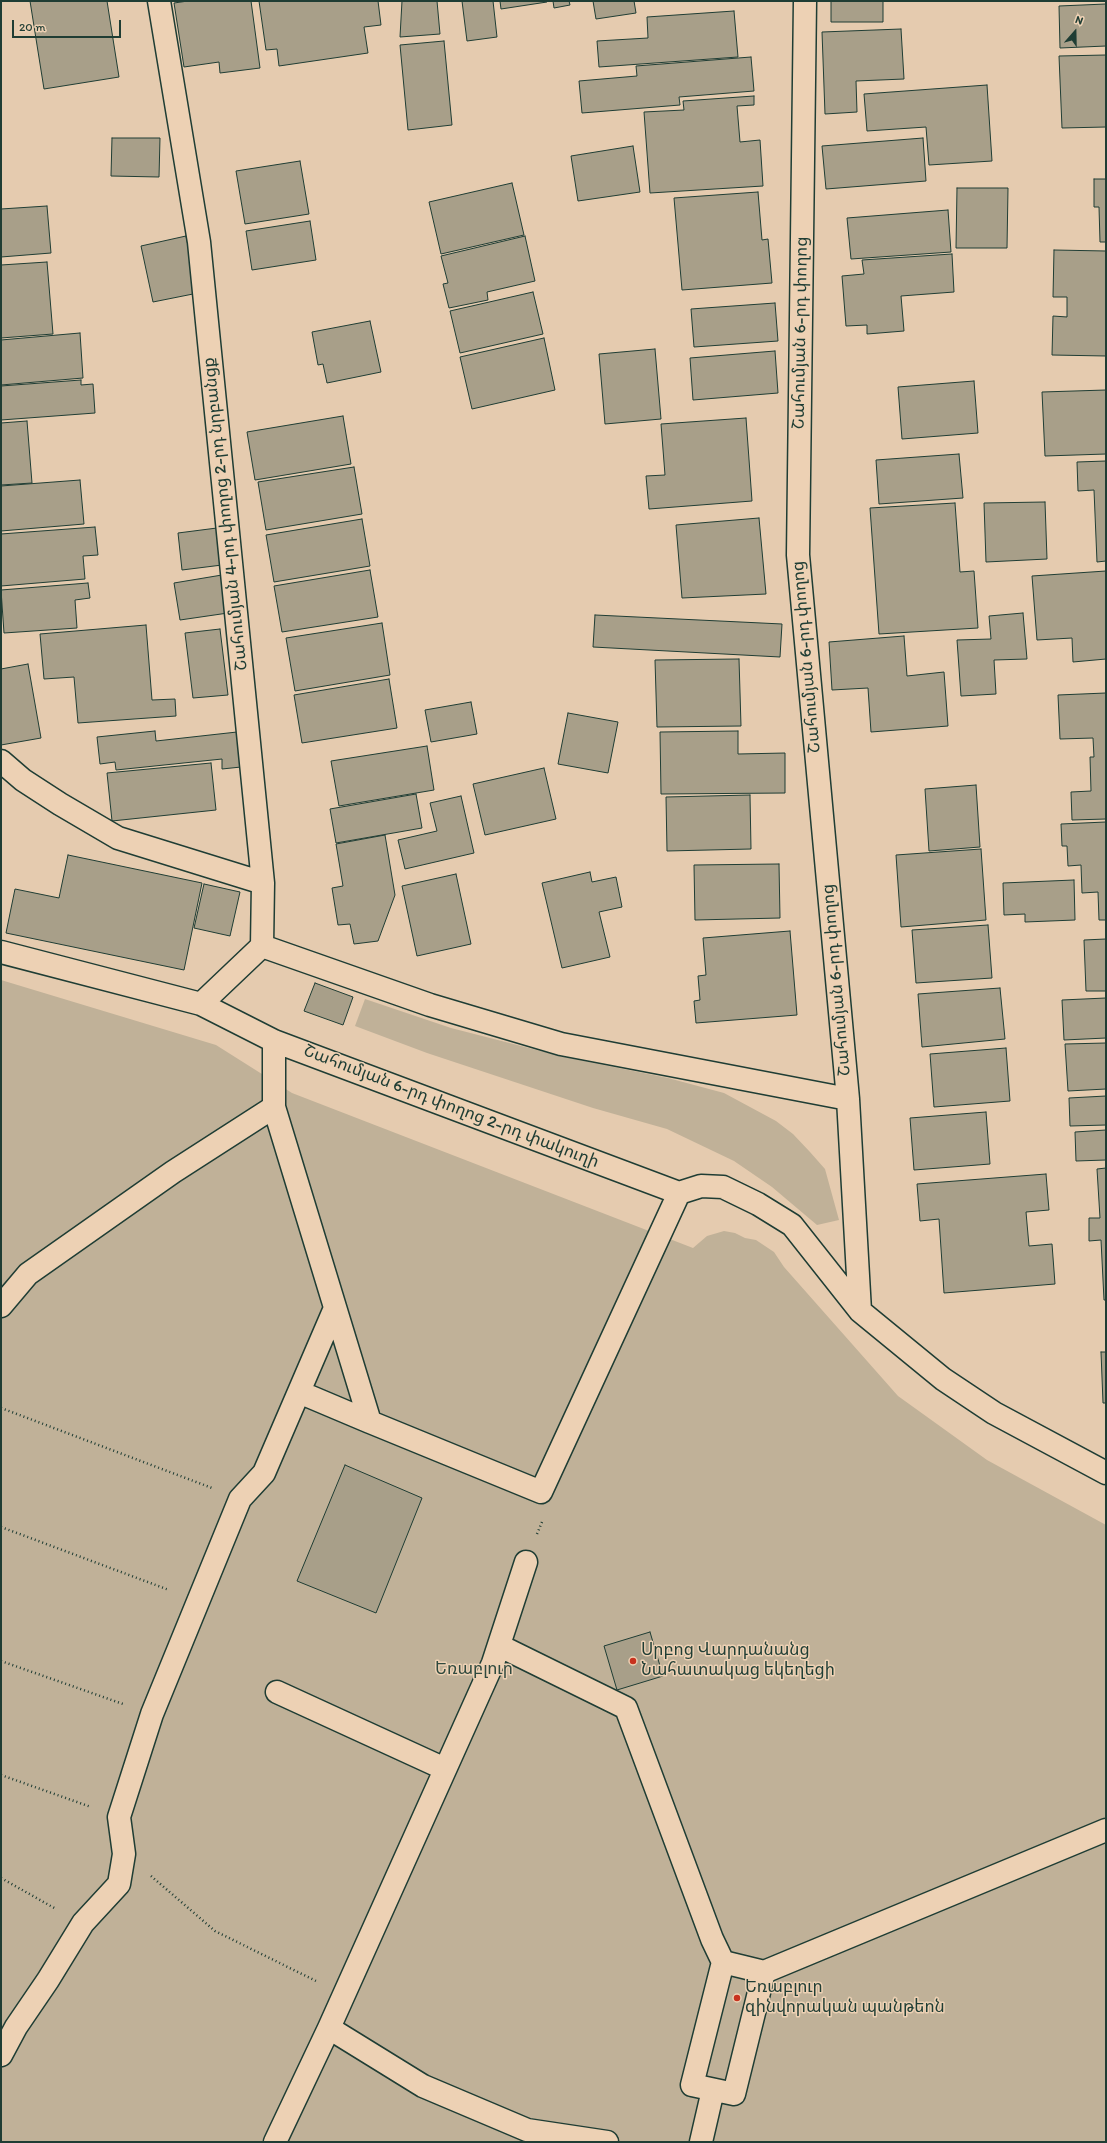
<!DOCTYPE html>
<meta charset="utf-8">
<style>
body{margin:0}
#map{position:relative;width:1107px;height:2143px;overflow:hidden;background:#e5cbaf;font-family:Itim,sans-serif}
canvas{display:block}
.frame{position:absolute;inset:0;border:2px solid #1f3d34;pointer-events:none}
.north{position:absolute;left:1055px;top:12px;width:40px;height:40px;-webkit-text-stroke:3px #edd1b4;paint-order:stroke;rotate:20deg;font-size:11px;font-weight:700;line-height:16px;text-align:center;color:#1f3d34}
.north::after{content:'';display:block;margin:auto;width:14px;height:18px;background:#1f3d34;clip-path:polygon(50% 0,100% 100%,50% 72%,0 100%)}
.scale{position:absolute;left:12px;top:20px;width:109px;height:18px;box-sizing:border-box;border:2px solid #1f3d34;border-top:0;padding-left:5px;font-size:12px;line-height:14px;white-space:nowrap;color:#1f3d34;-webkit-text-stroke:3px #edd1b4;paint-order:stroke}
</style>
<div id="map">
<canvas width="1107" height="2143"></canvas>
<div class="frame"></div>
<div class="north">N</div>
<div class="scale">20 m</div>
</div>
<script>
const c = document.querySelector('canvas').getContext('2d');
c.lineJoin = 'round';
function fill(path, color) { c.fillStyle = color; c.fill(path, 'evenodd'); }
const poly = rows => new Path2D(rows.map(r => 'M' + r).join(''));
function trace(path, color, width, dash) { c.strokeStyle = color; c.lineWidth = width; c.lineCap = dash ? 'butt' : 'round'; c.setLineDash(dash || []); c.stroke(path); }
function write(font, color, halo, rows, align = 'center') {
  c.font = font + ' Itim,"Noto Sans Armenian",sans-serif'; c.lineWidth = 3; c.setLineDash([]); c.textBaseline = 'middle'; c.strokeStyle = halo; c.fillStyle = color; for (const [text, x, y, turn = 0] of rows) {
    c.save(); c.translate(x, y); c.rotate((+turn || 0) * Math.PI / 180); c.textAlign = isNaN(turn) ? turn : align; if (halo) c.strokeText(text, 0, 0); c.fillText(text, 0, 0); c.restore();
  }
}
const green = poly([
 [1,980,216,1045,292,1093,693,1248,707,1236,724,1231,735,1233,745,1238,756,1240,774,1252,784,1267,898,1396,987,1460,1106,1525,1106,2142,1,2142],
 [365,999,451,1028,564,1057,668,1078,724,1093,776,1121,793,1134,810,1152,825,1169,839,1220,817,1225,772,1187,734,1161,667,1129,593,1108,427,1053,355,1026]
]);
const building = poly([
 [30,1,107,1,119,77,44,89,30,1],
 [188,1,251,1,260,68,220,73,219,62,184,67,174,3,188,1],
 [259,1,378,1,381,25,364,27,368,53,279,66,277,49,266,50,259,1],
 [402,1,437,1,440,34,400,37,402,1],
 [462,1,493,1,497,37,467,41,462,1],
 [500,1,547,1,547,2,501,9,500,1],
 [553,1,569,1,570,5,554,8,553,1],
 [593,1,634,1,636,13,596,19,593,1],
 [831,1,883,1,883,22,831,22,831,1],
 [1106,4,1106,46,1060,48,1059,6,1106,4],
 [734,11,738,57,599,67,597,41,648,38,647,17,734,11],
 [901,29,904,79,856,81,857,112,825,114,822,32,901,29],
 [444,41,452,125,408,130,400,45,444,41],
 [1106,55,1106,127,1062,128,1059,56,1106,55],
 [751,57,754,91,679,97,680,105,582,113,579,81,637,76,636,66,751,57],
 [987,85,992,161,929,165,926,127,867,131,864,94,987,85],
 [754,96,754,105,737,106,740,142,760,140,763,186,650,193,644,112,684,110,683,101,754,96],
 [112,138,160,138,159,177,111,176,112,138],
 [923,138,926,181,826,189,822,146,923,138],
 [633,146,640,192,578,201,571,156,633,146],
 [300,161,309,214,245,224,236,171,300,161],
 [1094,179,1106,179,1106,242,1100,242,1099,207,1094,207,1094,179],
 [512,183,524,235,441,254,429,202,512,183],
 [957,188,1008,188,1007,248,956,248,957,188],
 [758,192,762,240,768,239,772,283,682,290,674,198,758,192],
 [47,206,51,253,1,257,1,209,47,206],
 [948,210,951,252,851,259,847,218,948,210],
 [310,221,316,260,252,270,246,231,310,221],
 [186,236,198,293,153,302,141,246,186,236],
 [525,236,535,281,487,292,488,300,449,308,443,284,448,283,441,256,525,236],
 [1054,250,1106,251,1106,356,1052,355,1053,316,1067,317,1067,297,1053,297,1054,250],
 [952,254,954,292,901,296,904,331,867,334,867,325,846,326,842,276,864,274,862,260,952,254],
 [47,262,53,334,1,338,1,265,47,262],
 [533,292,543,334,460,353,450,311,533,292],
 [775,303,778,341,694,347,691,309,775,303],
 [370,321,381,372,327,383,323,364,318,365,312,332,370,321],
 [80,333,83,378,1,385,1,340,80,333],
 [544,338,555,390,472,409,460,357,544,338],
 [655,349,661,419,605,424,599,354,655,349],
 [775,351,778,393,693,400,690,358,775,351],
 [81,380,81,385,93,384,95,413,1,420,1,386,81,380],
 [974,381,978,433,902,439,898,387,974,381],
 [1106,390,1106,454,1045,456,1042,392,1106,390],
 [343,416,351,464,255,480,247,432,343,416],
 [746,418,752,501,649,509,646,476,665,475,661,424,746,418],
 [27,421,32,483,1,485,1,423,27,421],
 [959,454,963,498,879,504,876,460,959,454],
 [1106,461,1106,561,1097,562,1094,490,1078,491,1077,462,1106,461],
 [354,467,362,514,266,530,258,482,354,467],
 [80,480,84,524,1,531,1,486,80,480],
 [1045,502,1047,559,986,562,984,503,1045,502],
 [955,503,960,572,974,571,978,628,879,634,870,508,955,503],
 [759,518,766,594,682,598,676,525,759,518],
 [362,519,370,566,274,582,266,535,362,519],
 [95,527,98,555,83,556,85,579,1,586,1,534,95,527],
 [217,528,222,565,182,570,178,533,217,528],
 [370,570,378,617,282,632,274,586,370,570],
 [1106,571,1106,659,1073,662,1072,638,1037,640,1032,576,1106,571],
 [222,575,228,613,180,620,174,583,222,575],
 [88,583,90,598,75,600,77,628,4,633,1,590,88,583],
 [1023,613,1027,659,994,660,996,694,961,696,957,640,991,639,989,616,1023,613],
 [595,615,782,624,780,657,593,647,595,615],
 [382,623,390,675,295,691,286,638,382,623],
 [146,625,152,700,175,699,176,716,78,723,74,677,44,679,40,634,146,625],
 [220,629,228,695,193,698,185,633,220,629],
 [904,636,907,676,944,672,948,726,871,732,868,688,832,690,829,642,904,636],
 [739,659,741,726,657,727,655,660,739,659],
 [28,664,41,738,1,745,1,669,28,664],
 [389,679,397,728,302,743,294,695,389,679],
 [1106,693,1106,819,1072,820,1071,792,1091,791,1090,757,1094,757,1093,738,1060,739,1058,695,1106,693],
 [471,702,477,734,431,742,425,710,471,702],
 [568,713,618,722,608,773,558,764,568,713],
 [155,731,156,741,237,732,241,767,222,769,222,759,116,770,115,762,100,764,97,737,155,731],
 [738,731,738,754,785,753,785,793,661,794,660,732,738,731],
 [427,746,434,790,339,806,331,761,427,746],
 [211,763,216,810,112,821,107,773,211,763],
 [544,768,556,819,485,835,473,784,544,768],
 [976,785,980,847,929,851,925,789,976,785],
 [416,794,422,828,336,843,330,809,416,794],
 [750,795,751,849,667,851,666,797,750,795],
 [461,796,474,853,405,869,398,840,437,831,430,803,461,796],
 [1106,822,1106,920,1099,920,1098,892,1082,893,1081,865,1068,866,1067,846,1062,846,1061,824,1106,822],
 [385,835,395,895,378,941,354,944,350,924,338,925,332,888,343,886,336,844,385,835],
 [981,849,986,920,901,927,896,855,981,849],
 [68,855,202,883,184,970,6,933,15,889,59,898,68,855],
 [779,864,780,918,695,920,694,865,779,864],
 [590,872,592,882,616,877,622,907,599,912,610,957,562,968,542,883,590,872],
 [456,874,471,944,417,956,402,886,456,874],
 [1074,880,1075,920,1025,922,1025,914,1004,915,1003,883,1074,880],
 [204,884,240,892,230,936,194,928,204,884],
 [988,925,992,978,916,983,912,930,988,925],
 [790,931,797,1015,696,1023,694,1001,700,1000,698,976,706,975,703,938,790,931],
 [1106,939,1106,991,1086,991,1084,940,1106,939],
 [315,983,353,997,343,1025,304,1011,315,983],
 [1000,988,1005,1039,922,1047,918,994,1000,988],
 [1106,998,1106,1038,1064,1040,1062,1000,1106,998],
 [1106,1043,1106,1089,1068,1091,1065,1044,1106,1043],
 [1006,1048,1010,1101,934,1107,930,1054,1006,1048],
 [1106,1096,1106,1125,1070,1126,1069,1098,1106,1096],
 [986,1112,990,1164,914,1170,910,1118,986,1112],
 [1106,1130,1106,1160,1076,1161,1075,1132,1106,1130],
 [1106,1168,1106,1300,1104,1300,1101,1240,1089,1241,1089,1218,1100,1218,1097,1169,1106,1168],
 [1046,1174,1049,1210,1026,1212,1029,1246,1052,1244,1055,1284,944,1293,939,1219,920,1221,917,1184,1046,1174],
 [1101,1352,1106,1352,1106,1403,1103,1403,1101,1352],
 [345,1465,422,1498,376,1613,297,1581,345,1465],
 [650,1632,663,1676,617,1690,604,1646,650,1632]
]);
const path = poly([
 [1,1408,212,1488],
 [1,1527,169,1590],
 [537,1534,542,1522],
 [1,1661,123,1704],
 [1,1775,91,1807],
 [151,1876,215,1931,316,1981],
 [1,1878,56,1909]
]);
const minor = poly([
 [159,1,199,242,263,883,262,946,201,1004],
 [805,1,798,555,848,1099,860,1311],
 [1,761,23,780,60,804,118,838,263,883],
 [262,946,430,1005,561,1044,848,1099],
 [1,952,201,1004,274,1041,679,1193,701,1186,723,1187,758,1204,792,1225,860,1311,943,1379,994,1413,1106,1473],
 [274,1041,274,1107,370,1422,541,1492,679,1193],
 [1,1306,28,1274,173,1172,274,1107],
 [299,1392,370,1422],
 [500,1646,626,1708,712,1939,723,1962,764,1972,1106,1830],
 [277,1692,445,1769],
 [723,1962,692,2085,734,2094,764,1972],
 [329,2028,423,2086,527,2130,607,2142],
 [1,2055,16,2027,48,1980,83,1923,119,1884,124,1854,119,1817,152,1714,240,1499,264,1473,335,1308],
 [275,2142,329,2028,493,1663,526,1562],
 [701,2142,713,2090]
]);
const markers = [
 [633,1661,4,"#c8321e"],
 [737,1998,4,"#c8321e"]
];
const streetNames = [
 ["Շահումյան 6-րդ փողոց",801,333,-89],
 ["Շահումյան 4-րդ փողոց 2-րդ նրբանցք",226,514,-96],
 ["Շահումյան 6-րդ փողոց",807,657,-95],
 ["Շահումյան 6-րդ փողոց",837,980,-95],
 ["Շահումյան 6-րդ փողոց 2-րդ փակուղի",451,1107,21]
];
const poiNames = [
 ["Սրբոց Վարդանանց",641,1651],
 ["Նահատակաց եկեղեցի",641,1671],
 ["Եռաբլուր",745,1988],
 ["զինվորական պանթեոն",745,2008]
];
const parkNames = [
 ["Եռաբլուր",474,1670]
];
fill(green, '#c0b198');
fill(building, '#a89f89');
trace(building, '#1f3d34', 1);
trace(minor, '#1f3d34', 25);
trace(path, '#1f3d34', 2.5, [1, 3]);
trace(minor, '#edd1b4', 22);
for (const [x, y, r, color] of markers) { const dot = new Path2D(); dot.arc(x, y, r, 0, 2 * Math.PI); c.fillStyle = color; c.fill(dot); trace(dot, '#edd1b4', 1.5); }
write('17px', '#1f3d34', '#edd1b4', streetNames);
write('17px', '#1f3d34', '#edd1b4', poiNames, 'left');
write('17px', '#2f493e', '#edd1b4', parkNames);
</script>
